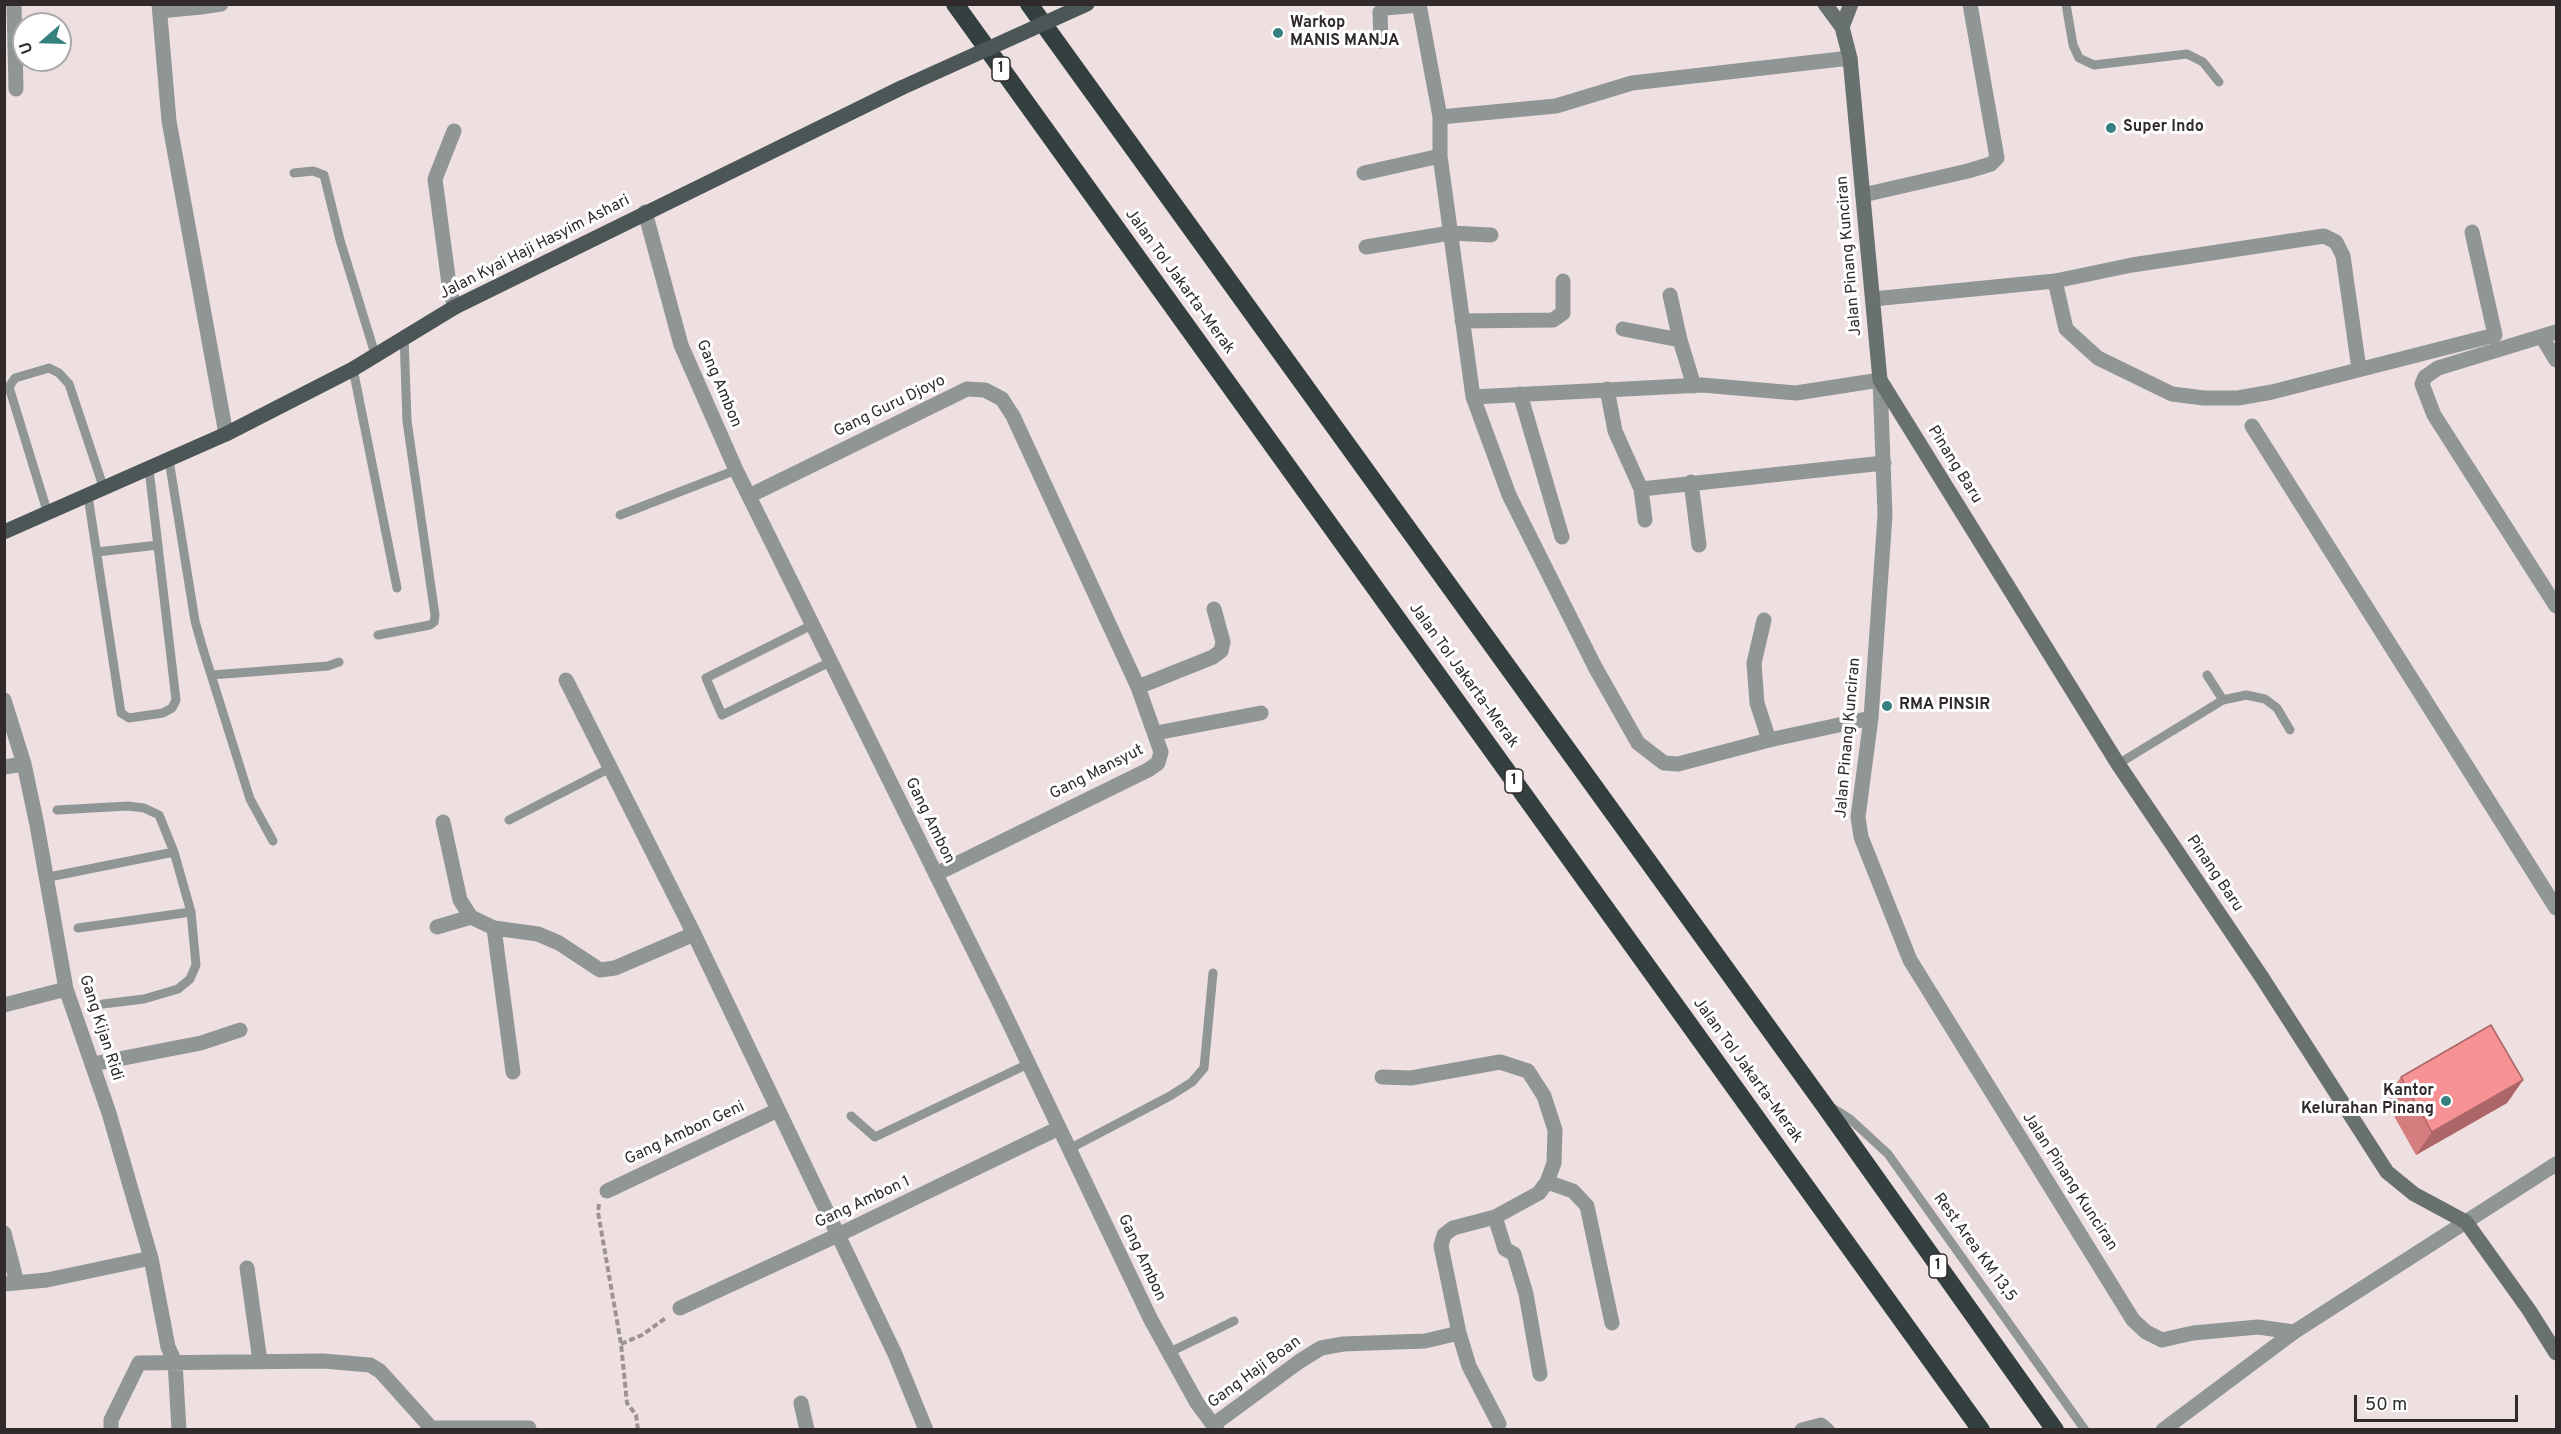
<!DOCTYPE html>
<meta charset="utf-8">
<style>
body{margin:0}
#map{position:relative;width:2561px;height:1434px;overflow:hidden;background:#eee0e0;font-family:Overpass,sans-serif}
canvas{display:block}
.frame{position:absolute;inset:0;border:6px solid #302b2a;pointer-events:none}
.north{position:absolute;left:12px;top:12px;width:60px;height:60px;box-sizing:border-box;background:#fff;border:2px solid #acaaaa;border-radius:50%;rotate:250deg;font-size:16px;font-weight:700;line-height:24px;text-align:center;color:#302b2a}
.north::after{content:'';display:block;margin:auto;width:21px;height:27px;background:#378080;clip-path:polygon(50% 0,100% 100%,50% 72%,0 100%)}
.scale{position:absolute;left:2354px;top:1395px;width:164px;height:27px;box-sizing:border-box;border:3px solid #302b2a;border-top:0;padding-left:8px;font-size:18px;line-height:21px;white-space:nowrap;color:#302b2a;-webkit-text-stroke:4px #fff;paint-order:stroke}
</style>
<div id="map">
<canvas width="2561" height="1434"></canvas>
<div class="frame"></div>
<div class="north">U</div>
<div class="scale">50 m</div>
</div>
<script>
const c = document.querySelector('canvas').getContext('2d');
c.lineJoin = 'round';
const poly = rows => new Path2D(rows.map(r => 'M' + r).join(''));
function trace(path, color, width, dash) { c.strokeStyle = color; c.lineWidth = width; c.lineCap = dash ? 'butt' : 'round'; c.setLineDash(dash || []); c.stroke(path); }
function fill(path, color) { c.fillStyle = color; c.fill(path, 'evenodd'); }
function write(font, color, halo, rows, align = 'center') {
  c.font = font + ' Overpass,sans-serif'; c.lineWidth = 6; c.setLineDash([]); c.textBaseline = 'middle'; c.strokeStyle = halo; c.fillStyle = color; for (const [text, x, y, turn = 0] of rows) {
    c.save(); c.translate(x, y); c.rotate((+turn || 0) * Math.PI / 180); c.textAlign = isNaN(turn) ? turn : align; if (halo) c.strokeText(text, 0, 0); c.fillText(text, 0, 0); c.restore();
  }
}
const path = poly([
 [599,1204,598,1212,621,1344,627,1403,636,1415,638,1430],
 [621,1344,642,1335,667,1317]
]);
const service = poly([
 [2066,4,2073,45,2079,58,2094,65,2187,54,2203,62,2219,82],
 [294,173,313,171,324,175,340,240,375,354],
 [353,369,397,588],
 [169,460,195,621,202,646,250,799,273,841],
 [88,496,121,713,129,718,163,713,172,708,176,700,149,469],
 [48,514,9,387,15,378,49,368,59,373,69,384,104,489],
 [620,515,736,470],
 [97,552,158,545],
 [812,625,706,678,722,715,830,662],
 [378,635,430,625,434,622,435,615,407,421,404,336],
 [212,675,328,666,339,662],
 [2207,675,2223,700],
 [2118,764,2223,700,2246,695,2265,699,2277,708,2290,730],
 [57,810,128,806,144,808,159,815,174,852,191,912,196,965,190,979,178,989,144,999,103,1004],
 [509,820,610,768],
 [44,878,174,852],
 [78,928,191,912],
 [1831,1107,1850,1119,1888,1154,2085,1430],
 [851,1116,875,1137,1028,1064],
 [1069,1149,1170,1096,1192,1082,1204,1068,1213,973],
 [1168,1353,1234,1321]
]);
const minor = poly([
 [14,4,16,89],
 [159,4,169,121,226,434],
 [1419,4,1440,117,1440,156,1473,397,1509,495,1595,667,1638,743,1664,763,1678,764,1769,740,1871,718],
 [201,7,221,4],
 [160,11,201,7,201,4],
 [1381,41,1380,12,1385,8,1420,5],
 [1440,117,1556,106,1632,83,1850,58],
 [454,131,435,179,450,292,455,307],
 [1364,173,1440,156],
 [1863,195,1968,171,1991,164,1997,158,1970,4],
 [1366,247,1450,233,1491,235],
 [2055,281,2066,329,2098,358,2172,394,2204,398,2238,398,2272,392,2495,335,2472,232],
 [1670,295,1680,340],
 [1873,299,2055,281,2132,265,2324,236,2336,242,2343,256,2359,369],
 [1462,321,1553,320,1563,313,1563,281],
 [1623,329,1680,340,1694,386],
 [2556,332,2438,368,2425,377,2422,384,2434,415,2556,606],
 [2542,337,2556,360],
 [1607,389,1615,431,1641,489,1645,520],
 [1520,394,1562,537],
 [1473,397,1702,385,1796,393,1880,380,1885,515,1871,718,1858,817,1861,837,1910,960,2133,1320,2146,1332,2162,1340,2193,1333,2258,1327,2294,1332],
 [2252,426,2556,908],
 [1691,482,1699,545],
 [1641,489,1884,463],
 [749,496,967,389,985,390,1002,399,1013,416,1138,687,1161,752,1158,763,1148,770,936,874],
 [1764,620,1754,663,1757,703,1769,740],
 [566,680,694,934,895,1354,926,1430],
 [1138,687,1213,657,1221,651,1223,642,1214,609],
 [4,700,24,764,37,825,66,989,109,1113,151,1258,168,1347,175,1362,179,1430],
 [1156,733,1261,713],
 [4,767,24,764],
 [443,822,460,900,471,917,494,928,513,1072],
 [437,927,471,917],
 [494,928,538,934,559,943,600,970,615,968,694,934],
 [4,1005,66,989],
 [93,1064,201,1043,240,1030],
 [1382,1077,1411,1078,1500,1062,1528,1071,1544,1096,1555,1130,1554,1163,1547,1182,1539,1193,1495,1217,1505,1249,1514,1254,1526,1294,1540,1374],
 [1547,1182,1573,1191,1587,1206,1612,1323],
 [607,1191,778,1110],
 [4,1233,17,1283],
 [247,1268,260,1361],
 [4,1284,47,1280,151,1258],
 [680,1308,838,1235,1059,1128],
 [1459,1333,1469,1366,1499,1424],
 [801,1403,807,1430],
 [1213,1425,1300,1361,1321,1348,1343,1344,1425,1341,1459,1333,1441,1246,1444,1235,1453,1228,1495,1217],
 [431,1428,529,1428],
 [111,1430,111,1420,139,1363,323,1361,370,1365,380,1371,433,1430],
 [1802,1430,1821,1425,1827,1430]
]);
const tertiary = poly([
 [645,212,681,345,736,470,1001,1006,1151,1320,1197,1403,1217,1430],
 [2163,1430,2294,1332,2556,1164]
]);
const secondary = poly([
 [1825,4,1842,27,1850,58,1880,380,2118,764,2261,976,2387,1172,2414,1194,2466,1222,2529,1310,2556,1353],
 [1842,27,1851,4]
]);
const primary = poly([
 [4,532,226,434,353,369,455,307,901,88]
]);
const motorway = poly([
 [955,4,1981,1430],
 [1029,4,1822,1102,2055,1430]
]);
const primaryBridge = poly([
 [901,88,1087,4]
]);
const wall = poly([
 [2401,1077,2523,1080,2507,1103,2416,1155,2385,1100]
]);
const shadedWall = poly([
 [2523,1080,2507,1103,2416,1155,2432,1132]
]);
const building = poly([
 [2491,1025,2523,1080,2432,1132,2401,1077,2491,1025]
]);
const markers = [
 [1278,33,6,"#378080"],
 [2111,128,6,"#378080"],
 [1887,706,6,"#378080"],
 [2446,1101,6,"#378080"]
];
const shields = [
 [1001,69,18],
 [1514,781,18],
 [1938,1266,18]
];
const shieldNames = [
 ["1",1001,69],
 ["1",1514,781],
 ["1",1938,1266]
];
const poiNames = [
 ["Warkop",1290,24],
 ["MANIS MANJA",1290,42],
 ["Super Indo",2123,128],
 ["RMA PINSIR",1899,706],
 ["Kantor",2434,1092,"right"],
 ["Kelurahan Pinang",2434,1110,"right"]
];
const streetNames = [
 ["Jalan Kyai Haji Hasyim Ashari",535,248,-27],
 ["Jalan Pinang Kunciran",1850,256,-95],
 ["Jalan Tol Jakarta–Merak",1179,282,54],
 ["Gang Ambon",718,384,67],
 ["Gang Guru Djoyo",890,407,-26],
 ["Pinang Baru",1954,465,58],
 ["Jalan Tol Jakarta–Merak",1463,676,54],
 ["Jalan Pinang Kunciran",1849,738,-85],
 ["Gang Mansyut",1097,773,-27],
 ["Gang Ambon",929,821,64],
 ["Pinang Baru",2214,874,56],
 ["Gang Kijan Ridi",100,1028,72],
 ["Jalan Tol Jakarta–Merak",1747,1071,54],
 ["Gang Ambon Geni",685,1134,-25],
 ["Jalan Pinang Kunciran",2069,1182,57],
 ["Gang Ambon 1",863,1203,-25],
 ["Rest Area KM 13,5",1974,1248,54],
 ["Gang Ambon",1141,1258,65],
 ["Gang Haji Boan",1255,1373,-36]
];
trace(path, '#9d9393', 4, [6, 3]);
trace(service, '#909695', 9);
trace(minor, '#909695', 15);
trace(tertiary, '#909695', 15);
trace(secondary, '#687070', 15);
trace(primary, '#4c5656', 15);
trace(motorway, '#344040', 18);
trace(primaryBridge, '#4c5656', 15);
fill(wall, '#d47e7f');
fill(shadedWall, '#ac6668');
fill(building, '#f69294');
trace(building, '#ac6668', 1.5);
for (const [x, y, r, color] of markers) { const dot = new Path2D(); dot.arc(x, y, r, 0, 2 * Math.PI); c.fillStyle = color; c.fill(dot); trace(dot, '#fff', 2); }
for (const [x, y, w] of shields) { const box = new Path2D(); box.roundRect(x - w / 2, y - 12, w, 24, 4.5); c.fillStyle = '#fff'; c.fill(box); trace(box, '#302b2a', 1.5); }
write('bold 15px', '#302b2a', null, shieldNames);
write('bold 16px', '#302b2a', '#fff', poiNames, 'left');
write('16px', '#302b2a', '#fff', streetNames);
</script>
